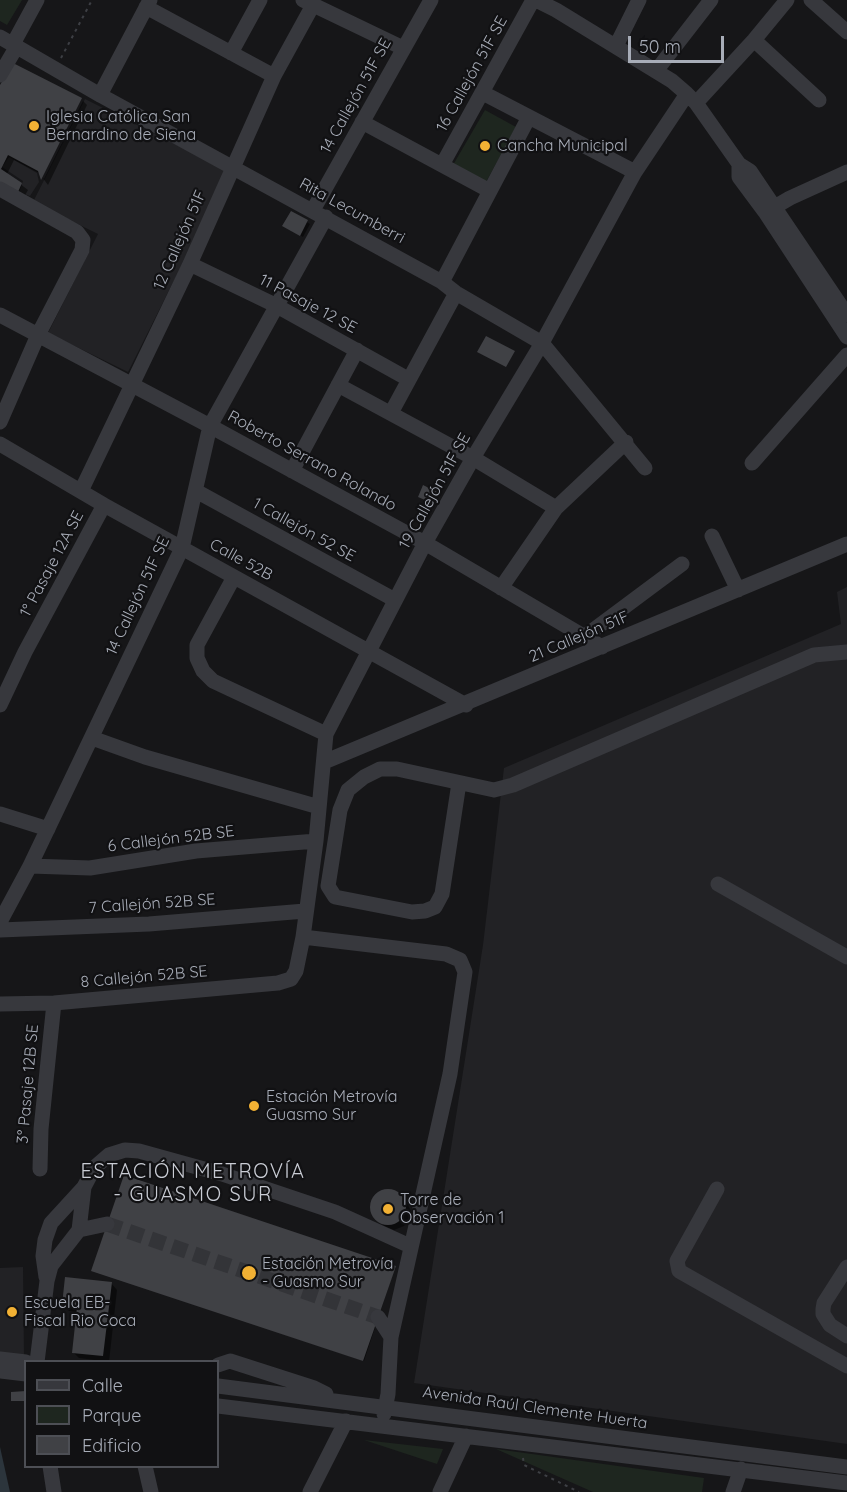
<!DOCTYPE html>
<meta charset="utf-8">
<style>
body{margin:0}
#map{position:relative;width:847px;height:1492px;overflow:hidden;background:#161618;font-family:Quicksand,sans-serif}
canvas{display:block}
.legend{position:absolute;left:24px;top:1360px;width:195px;height:108px;box-sizing:border-box;background:#111113;border:2px solid #4d4f55;margin:0;padding:8px 10px;list-style:none;font-size:18px;color:#a8adb8}
.legend li{display:flex;align-items:center;gap:12px;height:30px}
.legend b{width:30px;border:2px solid #4d4f55}
.scale{position:absolute;left:628px;top:36px;width:96px;height:27px;box-sizing:border-box;border:3px solid #a8adb8;border-top:0;padding-left:8px;font-size:18px;line-height:21px;white-space:nowrap;color:#a8adb8;-webkit-text-stroke:4px #111113;paint-order:stroke}
</style>
<div id="map">
<canvas width="847" height="1492"></canvas>
<ul class="legend">
<li><b style="height:8px;background:#37383d"></b>Calle</li>
<li><b style="height:16px;background:#1e261f"></b>Parque</li>
<li><b style="height:16px;background:#404145"></b>Edificio</li>
</ul>
<div class="scale">50 m</div>
</div>
<script>
const c = document.querySelector('canvas').getContext('2d');
c.lineJoin = 'round';
function fill(path, color) { c.fillStyle = color; c.fill(path, 'evenodd'); }
const poly = rows => new Path2D(rows.map(r => 'M' + r).join(''));
function trace(path, color, width, dash) { c.strokeStyle = color; c.lineWidth = width; c.lineCap = dash ? 'butt' : 'round'; c.setLineDash(dash || []); c.stroke(path); }
function write(font, color, halo, rows, align = 'center') {
  c.font = font + ' Quicksand,sans-serif'; c.lineWidth = 4.5; c.setLineDash([]); c.textBaseline = 'middle'; c.strokeStyle = halo; c.fillStyle = color; for (const [text, x, y, turn = 0] of rows) {
    c.save(); c.translate(x, y); c.rotate((+turn || 0) * Math.PI / 180); c.textAlign = isNaN(turn) ? turn : align; if (halo) c.strokeText(text, 0, 0); c.fillText(text, 0, 0); c.restore();
  }
}
const built = poly([
 [85,99,229,171,128,372,48,333,98,234,33,202],
 [9,157,37,173,39,182,30,196,19,192,23,181,2,167],
 [847,587,847,1444,414,1383,483,945,504,768,841,624,837,592],
 [23,1267,24,1358,0,1355,0,1268]
]);
const green = poly([
 [0,0,22,0,7,25,0,21],
 [485,110,516,127,486,182,453,165],
 [364,1440,443,1449,437,1464],
 [496,1449,704,1478,702,1492,593,1492]
]);
const water = poly([
 [0,1447,10,1492,0,1492]
]);
const shadow = poly([
 [0,88,41,174,14,160,7,174,28,190,24,197,0,185],
 [83,101,87,105,48,185,42,177,44,179],
 [291,213,310,224,303,237,287,228],
 [424,487,439,496,435,505,419,496],
 [390,1191,401,1196,406,1201,411,1211,408,1222,404,1226,394,1230,384,1226,372,1212,372,1207,375,1197,379,1194],
 [395,1267,364,1361,94,1271],
 [111,1283,117,1290,109,1362,79,1358,73,1352,78,1312,69,1311,63,1305]
]);
const building = poly([
 [13,63,82,98,41,180,38,171,8,155,1,169,22,183,18,192,0,183,0,85],
 [291,211,308,220,300,236,282,226],
 [486,336,515,351,506,367,477,352],
 [423,485,437,492,432,503,418,497],
 [124,1175,396,1266,363,1361,91,1271],
 '370 1207a18 18 0 1 1 36 0a18 18 0 1 1-36 0Z',
 [65,1277,112,1282,103,1356,72,1353,77,1307,62,1305],
 [26,1391,26,1401,11,1401,11,1392]
]);
const minorTunnel = poly([
 [107,1224,378,1317]
]);
const path = poly([
 [61,58,92,0],
 [523,1458,524,1465,579,1492]
]);
const minor = poly([
 [303,0,403,48],
 [536,0,556,10,672,81,687,94,696,103,739,164,750,171,847,315],
 [811,0,847,32],
 [146,7,274,76],
 [0,37,100,95,442,282,456,293,542,343,645,468],
 [754,40,819,100],
 [13,44,37,0],
 [616,46,639,0],
 [231,53,260,0],
 [656,71,711,0],
 [0,75,17,46],
 [483,93,635,172],
 [100,95,150,0],
 [696,103,754,40,787,0],
 [362,122,490,191],
 [739,164,739,177,765,212,847,337],
 [442,165,533,0],
 [0,189,77,232,83,240,82,250,38,335,0,422],
 [313,210,431,0],
 [766,212,790,198,847,172],
 [190,264,275,305,408,379],
 [442,282,529,117],
 [0,315,210,426,425,543,602,647],
 [338,385,473,458,556,508],
 [391,413,456,293],
 [0,444,104,505,466,705],
 [752,463,847,355],
 [292,471,357,350],
 [81,491,190,264,274,76,313,5],
 [196,491,395,600],
 [712,536,738,590],
 [234,577,197,645,197,658,203,671,213,681,326,734],
 [501,588,556,508,626,442],
 [584,637,682,564],
 [0,705,25,652,104,505],
 [92,738,145,757,319,807],
 [324,762,847,544],
 [459,783,442,894,435,907,425,911,412,912,335,897,328,886,340,810,348,790,364,777,380,769,397,769,494,790,513,785,814,655,847,652],
 [0,814,48,829],
 [30,866,90,868,196,851,316,841],
 [718,884,847,957],
 [0,922,30,866,182,548,210,426,326,217],
 [0,930,149,924,305,911],
 [303,937,446,954,460,960,465,972,450,1074,391,1337],
 [0,1004,54,1003,278,983,291,979,296,971,303,937,316,841,326,734,425,543,473,458,542,343,635,172,687,94],
 [40,1169,41,1129,54,1003],
 [717,1189,677,1261,679,1271,847,1366],
 [79,1230,84,1187,94,1168,109,1155,125,1150,139,1151,222,1174,335,1212,410,1246],
 [847,1267,824,1303,823,1309,823,1314,830,1325,847,1336],
 [46,1277,43,1256,45,1240,51,1223,84,1187],
 [378,1317,391,1337,388,1394,384,1414],
 [0,1359,26,1362],
 [37,1362,47,1281,51,1266,79,1230,107,1224],
 [218,1365,230,1361,314,1388,326,1394],
 [0,1371,26,1374],
 [218,1386,847,1467],
 [218,1406,847,1483],
 [50,1466,54,1492],
 [145,1466,151,1492],
 [310,1492,346,1421],
 [440,1492,466,1436],
 [733,1492,741,1469]
]);
const markers = [
 [34,126,6,"#f2b134"],
 [485,146,6,"#f2b134"],
 [254,1106,6,"#f2b134"],
 [388,1209,6,"#f2b134"],
 [249,1273,8,"#f2b134"],
 [12,1312,6,"#f2b134"]
];
const streetNames = [
 ["16 Callejón 51F SE",472,74,-61],
 ["14 Callejón 51F SE",356,96,-61],
 ["Rita Lecumberri",352,211,29],
 ["12 Callejón 51F",180,240,-66],
 ["11 Pasaje 12 SE",308,304,28],
 ["Roberto Serrano Rolando",312,461,29],
 ["19 Callejón 51F SE",435,491,-61],
 ["1 Callejón 52 SE",304,530,29],
 ["Calle 52B",241,560,29],
 ["1° Pasaje 12A SE",52,564,-62],
 ["14 Callejón 51F SE",138,596,-65],
 ["21 Callejón 51F",579,637,-23],
 ["6 Callejón 52B SE",171,839,-7],
 ["7 Callejón 52B SE",152,904,-4],
 ["8 Callejón 52B SE",144,977,-5],
 ["3° Pasaje 12B SE",28,1084,-85],
 ["Avenida Raúl Clemente Huerta",535,1408,8]
];
const poiNames = [
 ["Iglesia Católica San",46,117],
 ["Bernardino de Siena",46,135],
 ["Cancha Municipal",497,146],
 ["Estación Metrovía",266,1097],
 ["Guasmo Sur",266,1115],
 ["Torre de",400,1200],
 ["Observación 1",400,1218],
 ["Estación Metrovía",262,1264],
 ["- Guasmo Sur",262,1282],
 ["Escuela EB-",24,1303],
 ["Fiscal Rio Coca",24,1321]
];
const quarterNames = [
 ["ESTACIÓN METROVÍA",193,1172],
 ["- GUASMO SUR",193,1195]
];
fill(built, '#222225');
fill(green, '#1e261f');
fill(water, '#2c353c');
fill(shadow, '#0007');
fill(building, '#404145');
trace(minorTunnel, '#333438', 15, [15, 8]);
trace(path, '#3d3f44', 2, [3, 4.5]);
trace(minor, '#37383d', 15);
for (const [x, y, r, color] of markers) { const dot = new Path2D(); dot.arc(x, y, r, 0, 2 * Math.PI); c.fillStyle = color; c.fill(dot); trace(dot, '#111113', 2); }
write('16px', '#a8adb8', '#111113', streetNames);
write('16px', '#a8adb8', '#111113', poiNames, 'left');
c.letterSpacing = '1.5px';
write('20px', '#c9ccd4', '#111113', quarterNames);
c.letterSpacing = '0px';
</script>
